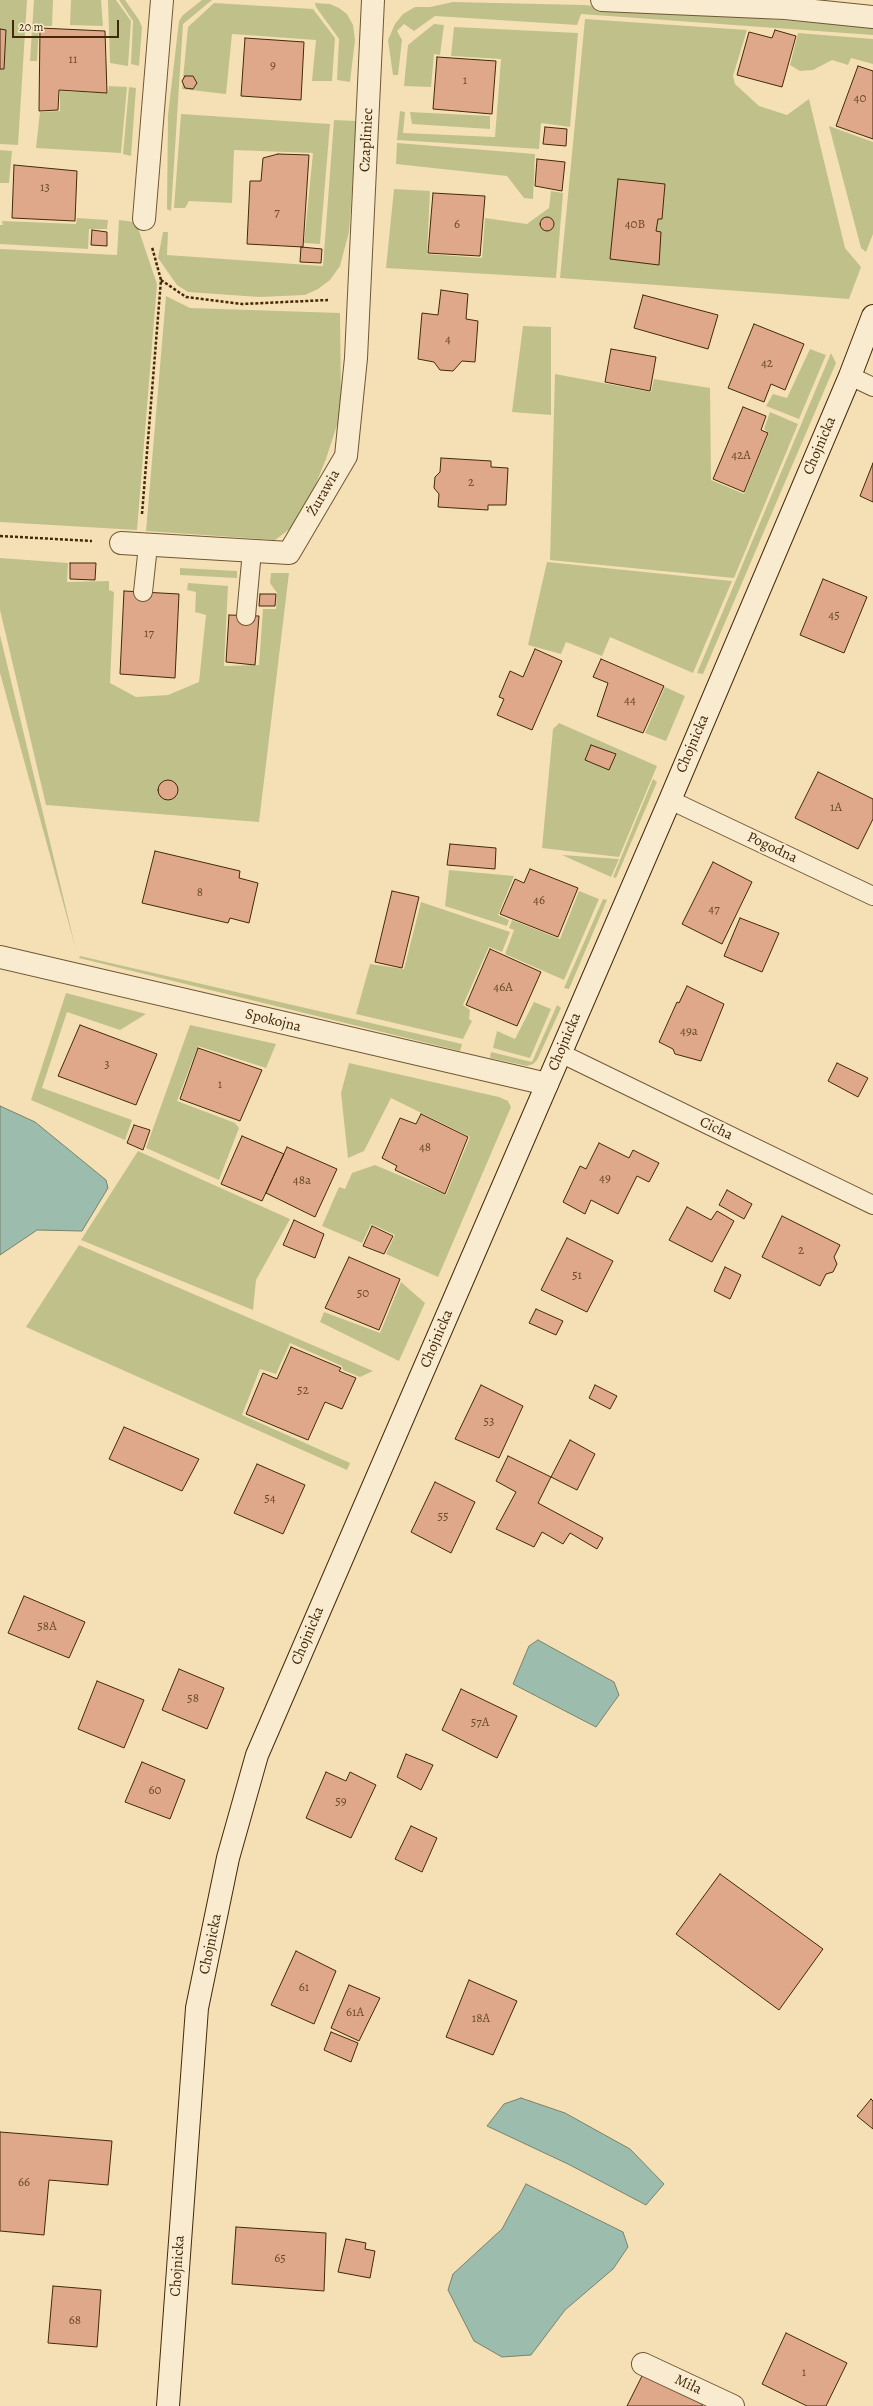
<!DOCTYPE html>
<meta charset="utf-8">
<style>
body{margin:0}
#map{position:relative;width:873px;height:2406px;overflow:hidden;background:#f5e0b5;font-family:Alegreya,serif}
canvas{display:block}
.scale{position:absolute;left:12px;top:20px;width:107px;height:18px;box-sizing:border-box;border:2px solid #432909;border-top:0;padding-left:5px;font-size:12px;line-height:14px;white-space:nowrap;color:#432909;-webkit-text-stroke:3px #f8ebcf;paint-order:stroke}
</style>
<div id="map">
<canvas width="873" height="2406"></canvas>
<div class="scale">20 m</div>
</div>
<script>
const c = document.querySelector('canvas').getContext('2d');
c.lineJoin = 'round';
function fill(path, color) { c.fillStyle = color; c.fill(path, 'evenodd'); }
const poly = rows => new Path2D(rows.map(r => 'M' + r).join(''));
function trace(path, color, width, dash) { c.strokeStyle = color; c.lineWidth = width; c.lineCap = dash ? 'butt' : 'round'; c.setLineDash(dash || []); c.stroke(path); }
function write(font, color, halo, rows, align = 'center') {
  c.font = font + ' Alegreya,serif'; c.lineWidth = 4; c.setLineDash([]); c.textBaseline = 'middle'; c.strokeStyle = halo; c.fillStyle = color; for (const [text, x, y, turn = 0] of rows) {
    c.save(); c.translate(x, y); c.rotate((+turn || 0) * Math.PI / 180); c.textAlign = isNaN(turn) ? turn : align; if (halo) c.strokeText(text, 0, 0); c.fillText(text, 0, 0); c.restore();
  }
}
const green = poly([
 [0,0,27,0,18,145,0,144],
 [34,0,53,0,52,26,39,26,37,61,30,61],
 [71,0,101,0,103,26,70,25],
 [108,0,116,0,131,21,128,66,110,63],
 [119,0,125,0,139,20,142,27,139,66,131,64,133,21],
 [202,0,212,0,183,24,171,211,167,209,168,115,179,21,183,15],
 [453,2,584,5,873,27,873,35,581,14,577,25,435,16,414,31,404,24,397,31,402,40,398,75,393,75,388,40,395,24,403,14,415,7,430,7],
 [214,3,313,9,335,38,332,81,312,81,316,40,232,34,226,94,182,89,188,27],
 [315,3,330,4,339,8,347,14,353,25,355,40,350,82,337,80,339,39,316,7],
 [585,19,747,30,733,76,735,84,759,106,787,115,809,99,845,248,861,267,849,299,560,278],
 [434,24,444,25,440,55,434,54,431,87,404,86,408,45],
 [454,27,578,33,570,127,541,123,539,149,397,140,400,111,405,112,403,133,495,137,501,59,451,56],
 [798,33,873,39,873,64,851,58,848,65,832,60,813,70,800,71,790,65],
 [109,86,127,87,121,153,36,148,40,112,60,111,60,91,108,93],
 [129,87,136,88,131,156,123,154],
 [410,112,490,116,490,129,412,124],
 [181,114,330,124,320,244,304,243,313,153,234,150,232,203,189,201,185,208,174,208],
 [334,120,357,121,349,232,340,266,330,280,318,289,305,295,259,297,188,292,177,285,158,258,163,232,168,232,167,255,323,266],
 [829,126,873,142,873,234,866,252,861,248],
 [397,143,535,154,533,199,524,198,507,176,396,164],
 [0,150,12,151,9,183,0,183],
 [394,189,430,191,427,254,482,258,485,218,527,224,549,208,551,191,563,193,556,278,386,268],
 [77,218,108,220,107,229,89,229,88,249,0,244,0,225,3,225,2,221,76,224],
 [119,220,134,222,138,228,157,284,137,530,0,522,0,249,117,255],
 [166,296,190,308,340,313,341,401,338,422,326,459,308,503,291,528,275,540,146,531],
 [523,326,551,327,551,415,512,412],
 [810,349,826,355,799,419,766,406,773,394,787,398],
 [831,353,836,363,703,674,697,673],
 [555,374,651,392,654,379,710,388,711,480,744,494,769,433,764,429,770,412,798,424,734,578,550,560],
 [0,558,68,563,67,582,109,581,109,590,114,592,110,683,136,697,168,695,199,682,206,615,195,612,196,592,187,590,188,583,228,586,224,666,259,665,263,609,276,609,277,593,270,583,271,573,289,573,259,822,46,805,0,610],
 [547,562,732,581,693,673,610,637,602,656,566,642,561,654,528,645],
 [180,568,237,571,237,578,180,575],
 [0,635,76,950,0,673],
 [665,687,685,696,666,741,645,733],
 [559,723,657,766,619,857,542,848,553,729],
 [653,779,657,782,616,878,613,877],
 [562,855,619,859,611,877],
 [449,870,514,876,498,915,509,920,507,926,445,906],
 [579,891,599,899,564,980,505,954,514,930,509,928,512,920,560,939],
 [603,899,607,900,569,989,564,988],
 [421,902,510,932,502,952,489,947,463,1005,470,1010,469,1019,472,1021,463,1039,356,1014,370,964,404,969],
 [80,956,462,1044,460,1051,79,958],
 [66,993,146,1014,120,1030,67,1012,42,1088,132,1120,125,1140,31,1100],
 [534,1002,551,1009,530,1058,493,1048,497,1031,515,1039],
 [557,1005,561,1008,537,1060,533,1064,527,1066,490,1058,491,1052,532,1062],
 [190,1025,276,1044,266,1068,198,1046,177,1101,235,1123,239,1128,219,1180,146,1148],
 [349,1063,499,1097,508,1101,511,1107,438,1277,386,1254,395,1235,371,1224,362,1243,322,1226,339,1187,345,1189,352,1173,375,1165,446,1195,470,1137,391,1098,364,1151,348,1158,341,1093],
 [138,1151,290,1219,256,1280,253,1310,81,1240],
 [79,1245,373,1371,360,1377,343,1370,342,1366,290,1343,276,1374,260,1369,242,1415,350,1463,347,1470,26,1327],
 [401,1282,425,1303,399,1361,320,1322,324,1312,380,1333]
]);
const water = poly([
 [0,1106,35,1122,106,1180,108,1188,82,1231,37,1230,0,1255,0,1106],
 [538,1640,614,1682,619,1695,596,1727,513,1684,529,1646,538,1640],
 [521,2098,565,2113,630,2149,664,2184,646,2205,568,2164,487,2126,504,2104,521,2098],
 [526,2184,623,2232,628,2247,613,2269,565,2310,531,2355,502,2357,474,2341,448,2290,453,2274,502,2229,526,2184]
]);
const building = poly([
 [40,28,105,31,107,93,59,90,58,110,39,111,40,28],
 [0,29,6,30,4,69,0,69,0,29],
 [775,30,796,36,782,87,737,75,749,32,772,38,775,30],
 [245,38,304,42,301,100,241,96,245,38],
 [437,57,496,61,492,114,433,109,437,57],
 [858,66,873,71,873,139,836,126,858,66],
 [185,76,193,76,197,83,193,89,185,88,182,81,185,76],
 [545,127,567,129,566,146,543,144,545,127],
 [278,154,309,155,303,247,247,244,250,181,261,181,263,158,278,154],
 [537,159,565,162,562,191,535,186,537,159],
 [14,165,77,171,75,221,12,218,14,165],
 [618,179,665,184,662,219,658,219,656,231,661,232,659,265,610,259,618,179],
 [433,193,485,196,480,256,428,253,433,193],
 '540 224a7 7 0 1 1 14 0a7 7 0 1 1-14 0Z',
 [92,230,107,232,107,246,91,245,92,230],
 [301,247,322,249,321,263,300,262,301,247],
 [441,290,468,294,466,319,478,321,475,362,462,361,453,371,440,370,434,362,418,359,422,313,438,315,441,290],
 [643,295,718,315,708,349,634,328,643,295],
 [754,324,804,344,785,390,771,384,764,402,728,388,754,324],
 [611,349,656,357,650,391,605,382,611,349],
 [743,407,766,416,761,430,768,433,744,492,713,479,743,407],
 [441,458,491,461,491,467,508,468,506,505,488,505,488,510,438,507,439,494,434,488,435,477,440,472,441,458],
 [873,463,873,502,860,496,873,463],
 [70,563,96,563,95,580,70,579,70,563],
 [823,579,867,597,844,653,800,635,823,579],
 [124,591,179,594,175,678,120,674,124,591],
 [260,594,276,594,275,606,259,606,260,594],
 [229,615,259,616,255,665,226,662,229,615],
 [535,649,562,661,532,730,497,715,504,699,499,697,510,671,523,677,535,649],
 [601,659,664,686,643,733,597,716,608,683,593,677,601,659],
 [591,745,616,754,609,770,585,760,591,745],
 [818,772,873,799,873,819,858,849,795,818,818,772],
 '158 790a10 10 0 1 1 20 0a10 10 0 1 1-20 0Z',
 [450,844,496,848,495,869,447,865,450,844],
 [155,851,240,871,239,878,258,883,249,923,230,918,228,923,142,903,155,851],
 [713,862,752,882,722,944,682,924,713,862],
 [530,869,578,888,558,937,500,914,515,879,524,883,530,869],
 [392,891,419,897,402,968,375,962,392,891],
 [740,918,779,933,762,972,724,956,740,918],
 [490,949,541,972,517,1026,466,1005,490,949],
 [687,986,724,1004,701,1061,675,1054,673,1049,659,1042,677,1002,679,1003,687,986],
 [80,1025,157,1054,136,1105,58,1076,80,1025],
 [198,1048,262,1070,240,1121,180,1099,198,1048],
 [837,1063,868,1078,858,1097,828,1081,837,1063],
 [421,1114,468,1137,445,1194,395,1170,397,1166,382,1158,400,1118,416,1124,421,1114],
 [134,1125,150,1130,143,1150,127,1143,134,1125],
 [242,1136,284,1154,262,1201,221,1184,242,1136],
 [599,1143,629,1158,633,1150,659,1163,649,1182,637,1176,618,1214,591,1200,585,1214,563,1202,580,1166,586,1169,599,1143],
 [287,1147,337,1169,315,1217,266,1193,287,1147],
 [727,1190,752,1204,744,1219,719,1205,727,1190],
 [687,1207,711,1220,717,1211,734,1221,712,1262,669,1240,687,1207],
 [782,1216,840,1245,834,1257,837,1264,833,1272,826,1274,820,1286,762,1257,782,1216],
 [294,1220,324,1234,315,1258,283,1245,294,1220],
 [372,1226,393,1236,384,1254,363,1246,372,1226],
 [567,1238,613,1261,587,1312,541,1290,567,1238],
 [349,1257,400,1279,379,1330,325,1308,349,1257],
 [725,1267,741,1275,730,1299,714,1291,725,1267],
 [536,1309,563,1321,556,1335,529,1323,536,1309],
 [291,1347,341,1368,339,1371,356,1378,342,1409,325,1402,308,1440,246,1414,263,1373,277,1379,291,1347],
 [481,1385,523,1406,499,1458,455,1439,481,1385],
 [595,1385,617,1396,610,1409,589,1398,595,1385],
 [124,1427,199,1459,182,1491,109,1459,124,1427],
 [570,1440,595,1454,577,1490,551,1477,570,1440],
 [508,1456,551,1477,538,1503,603,1538,597,1549,570,1533,563,1544,542,1532,534,1547,496,1529,516,1492,496,1481,508,1456],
 [257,1464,305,1485,283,1534,234,1513,257,1464],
 [435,1482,475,1502,451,1553,411,1532,435,1482],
 [24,1596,85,1622,69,1658,8,1633,24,1596],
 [179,1669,224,1688,207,1729,162,1710,179,1669],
 [97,1681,144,1700,124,1748,78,1729,97,1681],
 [461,1689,517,1716,497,1758,442,1730,461,1689],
 [406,1754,433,1765,421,1790,397,1777,406,1754],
 [142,1762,185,1780,170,1819,125,1802,142,1762],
 [326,1772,346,1781,350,1772,376,1785,351,1838,306,1818,326,1772],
 [411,1826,437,1838,422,1872,395,1859,411,1826],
 [720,1874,823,1949,779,2010,676,1934,720,1874],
 [296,1951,336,1971,314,2024,271,2005,296,1951],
 [469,1980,517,2001,493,2055,446,2037,469,1980],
 [349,1985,380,1998,359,2041,331,2028,349,1985],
 [331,2032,358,2043,351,2062,324,2050,331,2032],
 [871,2099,873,2101,873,2129,857,2116,871,2099],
 [0,2132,112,2141,108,2185,49,2180,44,2235,0,2231,0,2132],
 [236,2227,326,2233,324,2291,232,2284,236,2227],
 [346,2239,366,2243,365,2249,375,2251,370,2278,338,2272,346,2239],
 [53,2286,101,2290,97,2347,48,2343,53,2286],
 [786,2333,847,2363,826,2406,807,2406,762,2384,786,2333],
 [644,2372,704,2401,702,2406,627,2406,644,2372]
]);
const path = poly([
 [161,280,186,297,242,304,328,300],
 [142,514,161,280,152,247],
 [0,536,92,541]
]);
const lane = poly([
 [850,376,873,387],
 [143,592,148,546],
 [246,616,252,551],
 [670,800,873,896],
 [560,1053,873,1205]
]);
const street = poly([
 [602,0,785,8,873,17],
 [144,219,162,0],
 [121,543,289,553,346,456,356,358,373,0],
 [0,957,547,1084],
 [643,2364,733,2406]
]);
const secondary = poly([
 [168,2406,197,2008,228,1858,257,1755,670,800,850,376,873,316]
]);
const numberNames = [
 ["11",73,60],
 ["9",273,66],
 ["1",465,81],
 ["40",860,99],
 ["13",45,188],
 ["7",277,213],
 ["6",457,225],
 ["40B",635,225],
 ["4",448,340],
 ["42",767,364],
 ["42A",741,456],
 ["2",471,483],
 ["45",834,616],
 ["17",149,634],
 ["44",630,701],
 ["1A",836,808],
 ["8",200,893],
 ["46",539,901],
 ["47",714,910],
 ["46A",503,988],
 ["49a",689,1032],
 ["3",107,1065],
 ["1",220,1085],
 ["48",425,1148],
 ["49",605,1179],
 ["48a",302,1181],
 ["2",801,1251],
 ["51",577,1276],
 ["50",363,1294],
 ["52",303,1391],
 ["53",489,1422],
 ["54",270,1499],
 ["55",443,1517],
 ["58A",47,1627],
 ["58",193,1699],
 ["57A",480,1723],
 ["60",155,1791],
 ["59",341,1802],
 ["61",304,1988],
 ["61A",355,2013],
 ["18A",481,2019],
 ["66",24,2183],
 ["65",280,2259],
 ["68",75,2321],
 ["1",804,2373]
];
const streetNames = [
 ["Czapliniec",367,140,-87],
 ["Chojnicka",820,446,-67],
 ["Żurawia",324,493,-60],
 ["Chojnicka",693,744,-67],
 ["Pogodna",772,848,25],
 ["Spokojna",273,1021,14],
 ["Chojnicka",565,1042,-67],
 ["Cicha",716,1129,26],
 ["Chojnicka",437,1339,-67],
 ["Chojnicka",308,1636,-67],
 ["Chojnicka",211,1944,-78],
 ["Chojnicka",178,2266,-86],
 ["Miła",688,2385,25]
];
fill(green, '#c0c18a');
fill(water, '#9cbdad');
trace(water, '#78826b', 1);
fill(building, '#dfa88b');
trace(building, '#432909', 1);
trace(lane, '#705734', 20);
trace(street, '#705734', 24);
trace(secondary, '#432909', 24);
trace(path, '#432909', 2.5, [3, 2]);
trace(lane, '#f8ebcf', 18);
trace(street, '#f8ebcf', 22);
trace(secondary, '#f8ebcf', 22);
write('13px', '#6a492a', null, numberNames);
write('15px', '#432909', '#f8ebcf', streetNames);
</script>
